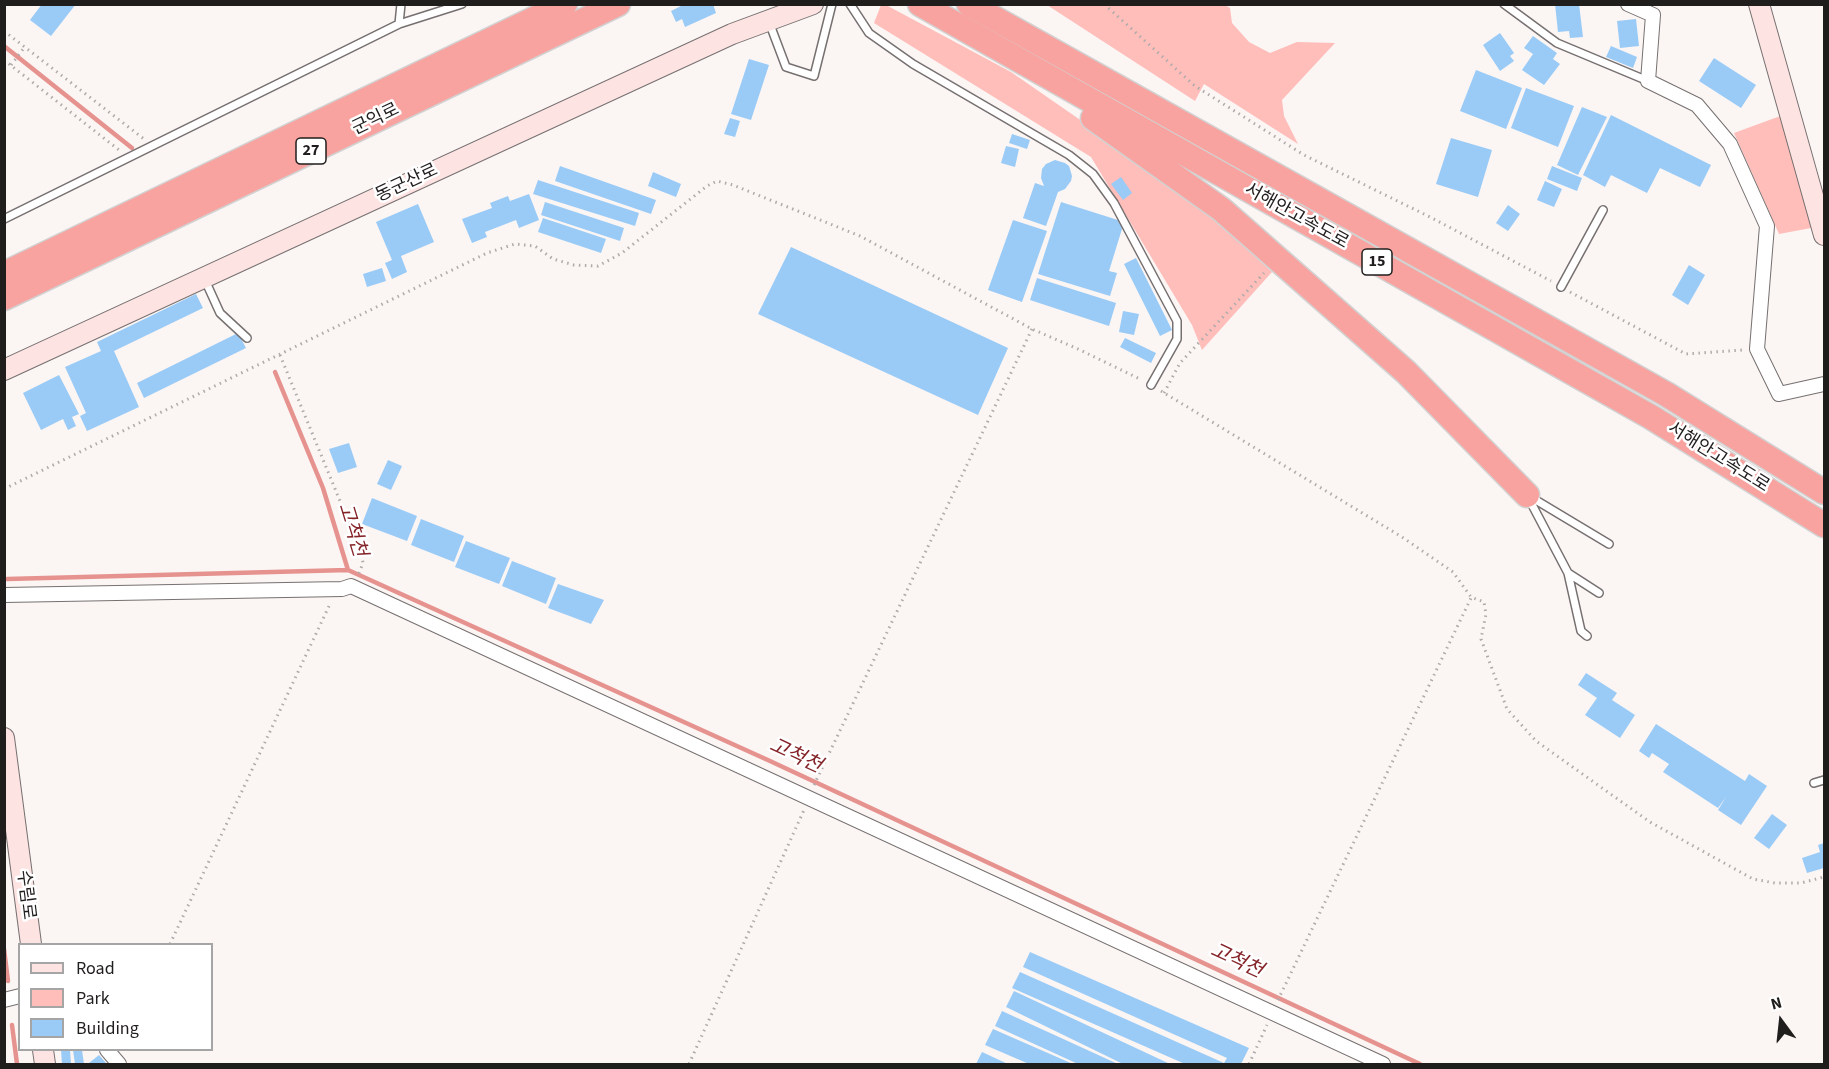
<!DOCTYPE html>
<meta charset="utf-8">
<style>
body{margin:0}
#map{position:relative;width:1829px;height:1069px;overflow:hidden;background:#fbf5f4;font-family:"Source Sans 3",sans-serif}
canvas{display:block}
.frame{position:absolute;inset:0;border:6px solid #201e1d;pointer-events:none}
.legend{position:absolute;left:18px;top:943px;width:195px;height:108px;box-sizing:border-box;background:#fff;border:2px solid #a6a5a5;margin:0;padding:8px 10px;list-style:none;font-size:18px;color:#201e1d}
.legend li{display:flex;align-items:center;gap:12px;height:30px}
.legend b{width:30px;border:2px solid #a6a5a5}
.north{position:absolute;left:1751px;top:991px;width:60px;height:60px;-webkit-text-stroke:4px #fff;paint-order:stroke;rotate:345deg;font-size:16px;font-weight:700;line-height:24px;text-align:center;color:#201e1d}
.north::after{content:'';display:block;margin:auto;width:21px;height:27px;background:#201e1d;clip-path:polygon(50% 0,100% 100%,50% 72%,0 100%)}
</style>
<div id="map">
<canvas width="1829" height="1069"></canvas>
<div class="frame"></div>
<ul class="legend">
<li><b style="height:8px;background:#fde3e2"></b>Road</li>
<li><b style="height:16px;background:#ffbeba"></b>Park</li>
<li><b style="height:16px;background:#99cbf6"></b>Building</li>
</ul>
<div class="north">N</div>
</div>
<script>
const c = document.querySelector('canvas').getContext('2d');
c.lineJoin = 'round';
function fill(path, color) { c.fillStyle = color; c.fill(path, 'evenodd'); }
const poly = rows => new Path2D(rows.map(r => 'M' + r).join(''));
function trace(path, color, width, dash) { c.strokeStyle = color; c.lineWidth = width; c.lineCap = dash ? 'butt' : 'round'; c.setLineDash(dash || []); c.stroke(path); }
function write(font, color, halo, rows, align = 'center') {
  c.font = font + ' "Source Sans 3","Noto Sans KR",sans-serif'; c.lineWidth = 5; c.setLineDash([]); c.textBaseline = 'middle'; c.strokeStyle = halo; c.fillStyle = color; for (const [text, x, y, turn = 0] of rows) {
    c.save(); c.translate(x, y); c.rotate((+turn || 0) * Math.PI / 180); c.textAlign = isNaN(turn) ? turn : align; if (halo) c.strokeText(text, 0, 0); c.fillText(text, 0, 0); c.restore();
  }
}
const green = poly([
 [881,5,886,5,1011,72,1193,198,1272,272,1202,350,1192,325,1091,157,874,23],
 [1047,5,1225,5,1230,8,1232,23,1249,42,1270,53,1297,42,1335,43,1282,100,1284,116,1298,144,1204,84,1195,101],
 [1783,115,1811,228,1779,234,1734,133]
]);
const stream = poly([
 [4,46,132,148],
 [275,372,323,488,348,570,770,761,1420,1064],
 [7,579,348,570],
 [4,949,8,981],
 [12,1025,17,1064]
]);
const building = poly([
 [42,4,76,4,51,36,30,20],
 [685,4,713,4,716,13,685,27,682,19,676,22,671,11],
 [1555,4,1579,4,1583,37,1570,38,1569,31,1558,32],
 [1636,19,1639,46,1620,48,1617,21],
 [1500,33,1514,53,1510,56,1514,61,1500,71,1483,45],
 [1533,36,1557,53,1553,59,1560,64,1544,85,1522,70,1533,54,1524,48],
 [1611,46,1637,57,1633,68,1606,57],
 [1714,58,1756,85,1741,108,1699,81],
 [749,59,769,65,751,120,731,114],
 [1476,70,1522,88,1506,129,1460,111],
 [1526,88,1574,106,1558,147,1511,128],
 [1582,107,1607,117,1578,175,1557,165],
 [1611,115,1711,165,1700,187,1660,168,1647,193,1611,175,1605,187,1583,175],
 [730,118,740,121,735,137,724,134],
 [1012,134,1030,140,1027,149,1009,143],
 [1451,138,1492,150,1478,197,1436,184],
 [1006,146,1019,149,1015,167,1001,163],
 [1055,160,1065,163,1069,166,1072,176,1071,181,1065,189,1058,192,1046,226,1023,218,1035,183,1044,186,1041,178,1042,169,1046,164],
 [560,166,656,200,651,214,555,181],
 [1552,166,1582,178,1577,191,1547,179],
 [653,172,681,184,676,197,648,186],
 [1121,177,1132,193,1123,200,1111,184],
 [538,180,639,213,635,226,533,194],
 [1545,181,1562,189,1554,207,1537,200],
 [529,194,539,220,519,228,516,220,485,232,487,237,472,243,462,219,492,208,490,203,508,196,510,201],
 [545,202,624,228,620,241,541,215],
 [1061,202,1121,221,1122,229,1109,271,1117,273,1110,296,1038,274],
 [418,204,434,242,401,256,407,272,392,279,385,263,392,260,376,222],
 [1508,205,1520,214,1508,231,1496,223],
 [543,218,606,239,601,253,538,232],
 [1013,220,1047,231,1022,302,988,290],
 [791,247,1008,348,978,415,758,314],
 [1136,258,1172,330,1160,336,1124,264],
 [1689,265,1705,275,1688,305,1672,295],
 [382,268,386,281,367,287,363,274],
 [1037,278,1116,303,1109,326,1030,300],
 [196,294,203,308,114,351,139,407,87,431,80,416,86,413,65,367,101,351,97,342],
 [1123,311,1139,314,1134,335,1119,332],
 [238,333,246,348,144,398,137,383],
 [1125,338,1156,353,1151,363,1120,347],
 [59,375,79,414,72,417,76,426,68,430,63,419,41,430,23,393],
 [349,443,357,467,338,473,329,449],
 [388,460,402,466,391,490,377,484],
 [372,498,417,516,407,541,362,524],
 [421,519,464,536,454,562,411,545],
 [466,541,510,558,499,584,455,567],
 [512,561,556,578,546,604,502,586],
 [558,584,604,600,591,624,548,608],
 [1586,673,1617,693,1612,700,1635,715,1620,738,1585,715,1597,698,1578,685],
 [1656,724,1745,781,1749,774,1767,786,1741,825,1718,810,1726,797,1718,808,1663,772,1669,764,1652,753,1649,758,1639,751],
 [1772,814,1787,825,1769,849,1754,838],
 [1824,843,1824,868,1807,873,1802,858,1820,852,1818,845],
 [1030,952,1249,1048,1241,1064,1185,1064,1012,988,1020,972,1224,1063,1227,1058,1023,967],
 [1014,991,1170,1064,1123,1064,1006,1007],
 [1002,1011,1118,1064,1078,1064,995,1026],
 [993,1029,1073,1064,1029,1064,985,1045],
 [61,1050,70,1050,71,1064,62,1064],
 [73,1050,82,1050,84,1064,75,1064],
 [982,1052,1008,1064,976,1064],
 [99,1055,107,1064,91,1064,89,1063]
]);
const path = poly([
 [1104,4,1195,86,1304,155,1432,218,1551,281],
 [4,31,144,139],
 [4,60,119,150],
 [11,65,24,48],
 [1570,292,1686,354,1743,350],
 [280,355,361,552,363,563,358,576],
 [1161,391,1402,537,1453,572,1471,597,1484,602,1486,614,1481,639,1507,709,1536,741,1650,822,1753,879,1775,883,1801,883,1824,877],
 [1164,393,1180,363,1264,273],
 [4,489,487,253,515,244,535,246,553,259,574,265,598,266,622,253,707,186,717,181,733,185,860,236,1032,329,1078,349,1142,380],
 [814,785,1032,329],
 [170,944,330,604],
 [1278,1000,1471,598],
 [689,1064,804,810],
 [1249,1064,1267,1025]
]);
const lane = poly([
 [850,4,869,33,913,64,1069,155,1093,174,1114,203,1177,321,1177,339,1151,385],
 [1504,4,1557,43,1648,81],
 [769,22,786,67,814,76,832,4],
 [399,24,401,4],
 [4,219,399,24,462,4],
 [205,280,220,313,247,338],
 [1561,287,1603,210],
 [1529,496,1609,544],
 [1528,497,1568,573,1581,631,1587,636],
 [1568,573,1599,593],
 [1814,783,1824,780]
]);
const street = poly([
 [1628,4,1653,15,1648,81,1697,105,1730,144,1767,226,1757,349,1779,394,1824,384],
 [4,595,342,589,351,586,1383,1064],
 [4,1000,20,996],
 [107,1050,119,1064]
]);
const secondary = poly([
 [1759,4,1824,235],
 [4,370,732,34,813,4],
 [4,738,31,944],
 [43,1050,45,1064]
]);
const highway = poly([
 [920,4,1651,417,1824,525],
 [969,4,1666,394,1824,492],
 [1093,118,1221,209,1406,372,1527,495],
 [4,274,565,4],
 [4,298,618,4]
]);
const shields = [
 [311,151,30],
 [1377,262,30]
];
const shieldNames = [
 ["27",311,151],
 ["15",1377,262]
];
const streetNames = [
 ["군익로",376,120,-26],
 ["동군산로",407,184,-25],
 ["서해안고속도로",1296,217,29],
 ["서해안고속도로",1718,458,32],
 ["수림로",25,895,83]
];
const waterNames = [
 ["고척천",351,530,73],
 ["고척천",795,757,25],
 ["고척천",1236,962,25]
];
fill(green, '#ffbeba');
trace(stream, '#e6938f', 4.5);
fill(building, '#99cbf6');
trace(lane, '#767070', 10);
trace(street, '#767070', 16);
trace(secondary, '#767070', 22);
trace(highway, '#d2d2d2', 27);
trace(path, '#b0abaa', 3, [1.5, 4.5]);
trace(lane, '#fff', 7);
trace(street, '#fff', 14);
trace(secondary, '#fde3e2', 20);
trace(highway, '#f8a39f', 24);
for (const [x, y, w] of shields) { const box = new Path2D(); box.roundRect(x - w / 2, y - 13, w, 26, 4.5); c.fillStyle = '#fff'; c.fill(box); trace(box, '#201e1d', 1.5); }
write('bold 16px', '#201e1d', null, shieldNames);
write('18px', '#201e1d', '#fff', streetNames);
write('italic 20px', '#852429', '#fff', waterNames);
</script>
